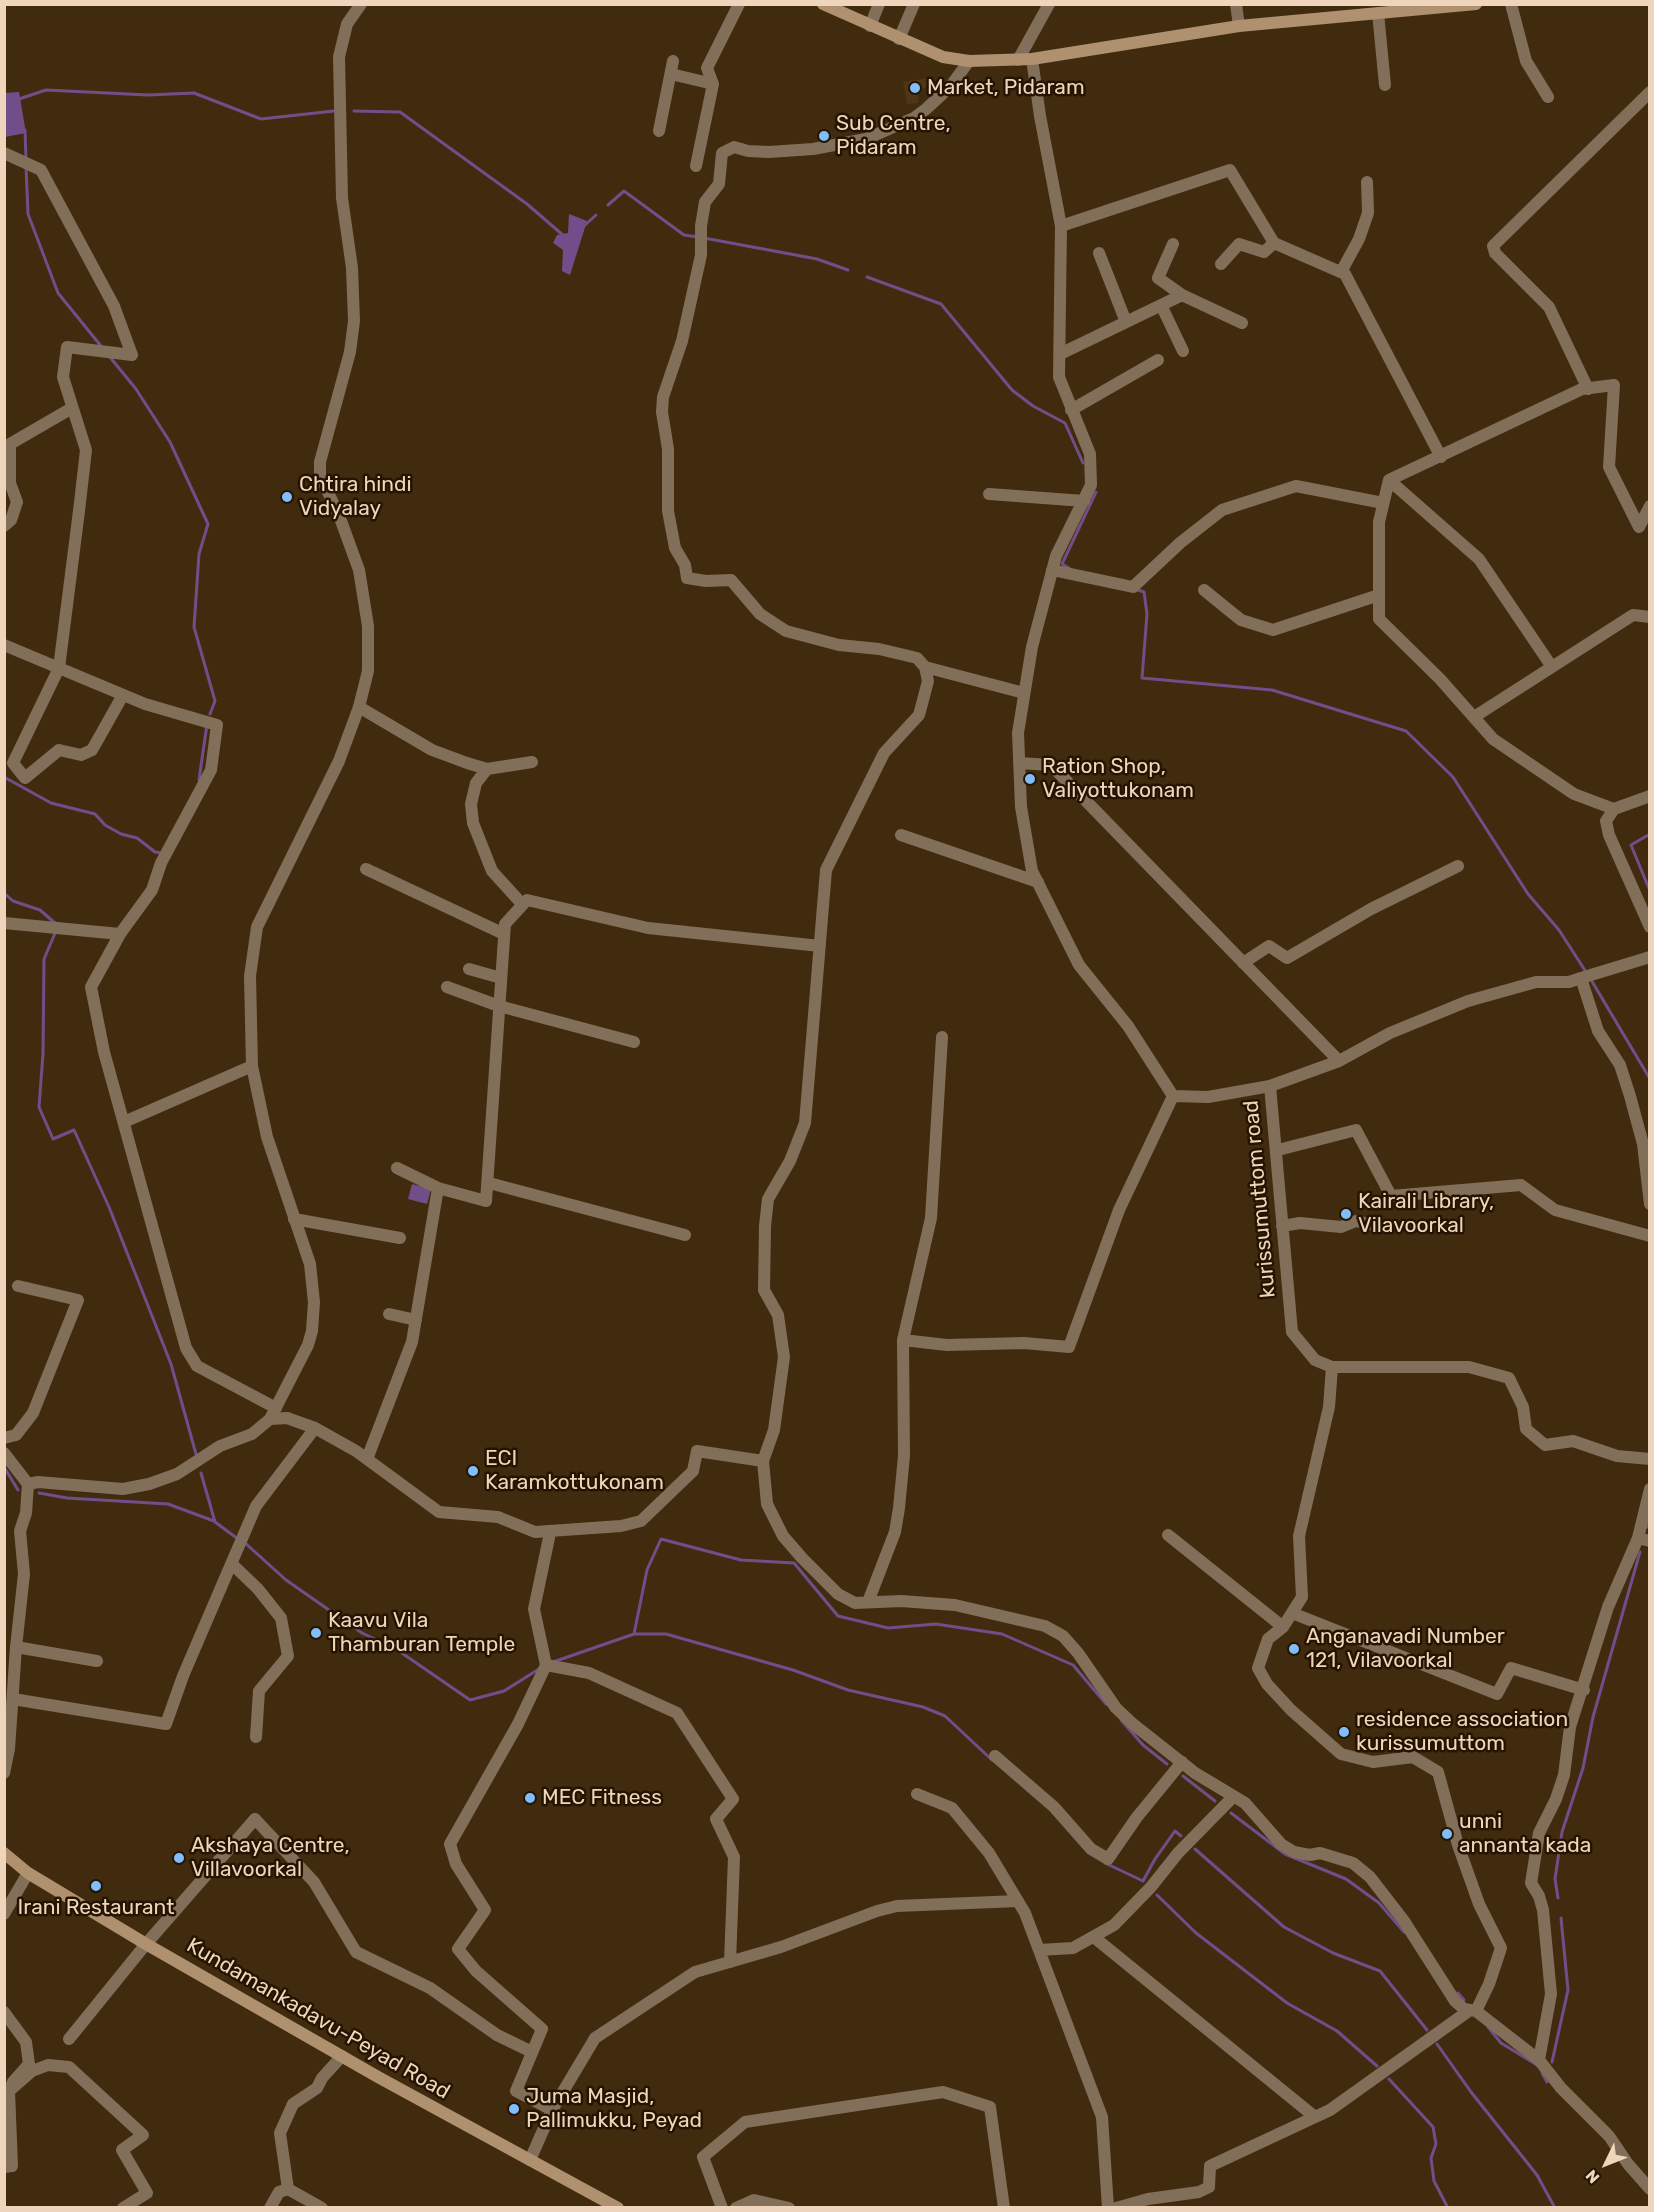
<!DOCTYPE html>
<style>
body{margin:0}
#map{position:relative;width:1654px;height:2212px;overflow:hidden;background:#412b0f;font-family:Rubik,sans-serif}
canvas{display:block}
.frame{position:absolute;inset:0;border:6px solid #eed5bb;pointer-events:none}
.north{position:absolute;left:1576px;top:2134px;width:60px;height:60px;-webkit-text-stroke:4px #251401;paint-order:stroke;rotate:227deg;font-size:16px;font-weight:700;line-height:24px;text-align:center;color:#eed5bb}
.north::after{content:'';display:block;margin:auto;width:21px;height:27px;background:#eed5bb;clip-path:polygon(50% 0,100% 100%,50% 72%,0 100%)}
</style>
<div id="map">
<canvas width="1654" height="2212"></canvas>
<div class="frame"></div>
<div class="north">N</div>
</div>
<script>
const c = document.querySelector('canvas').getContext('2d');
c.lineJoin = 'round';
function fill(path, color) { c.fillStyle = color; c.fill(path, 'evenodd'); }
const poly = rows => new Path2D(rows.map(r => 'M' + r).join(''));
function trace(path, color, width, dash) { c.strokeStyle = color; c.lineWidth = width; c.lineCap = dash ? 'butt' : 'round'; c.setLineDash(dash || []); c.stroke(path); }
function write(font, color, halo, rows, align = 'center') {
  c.font = font + ' Rubik,sans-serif'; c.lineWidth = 5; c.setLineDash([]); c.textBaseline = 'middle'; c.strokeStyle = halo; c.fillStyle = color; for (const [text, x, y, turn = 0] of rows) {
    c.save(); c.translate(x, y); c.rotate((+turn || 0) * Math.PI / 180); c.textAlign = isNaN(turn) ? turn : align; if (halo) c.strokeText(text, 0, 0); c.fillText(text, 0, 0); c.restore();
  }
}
const built = poly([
 [933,77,934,84,918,91,918,103,907,104,903,82]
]);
const water = poly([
 [19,92,26,133,5,137,5,93],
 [569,214,587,221,570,275,562,271,563,250,553,243,557,235,568,233],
 [412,1184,431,1189,427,1204,408,1199]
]);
const stream = poly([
 [19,99,46,90,148,95,194,93,261,119,334,111],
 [354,111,400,112,527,204,564,236],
 [25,130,26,160],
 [26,166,28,214,58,293,101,346],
 [608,205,624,191,684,235,698,237],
 [584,226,596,215],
 [704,238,817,259,848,270],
 [867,277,941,304,1012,390,1033,406,1065,423,1083,463],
 [109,356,136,389,170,442,208,524,199,554,194,627,215,701,210,714],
 [1069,568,1062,564,1096,492],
 [1135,589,1144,592,1147,614,1142,678,1272,690,1406,731,1453,777,1528,894,1559,930,1586,972],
 [4,777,51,803,95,814,105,825,121,834,137,838,155,852,161,853],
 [199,780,207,724],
 [1650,834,1631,845,1650,891],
 [4,893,13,901,40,910,55,923],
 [56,931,44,959,43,1054,39,1107,53,1139,74,1130,109,1207,171,1364,196,1454],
 [1590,978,1650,1079],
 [4,1467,18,1490],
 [201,1473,215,1522,238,1539],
 [39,1493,67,1498,168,1504,214,1521],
 [1647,1527,1650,1518],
 [244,1542,286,1580,362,1633,396,1649,470,1700,504,1691,539,1669],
 [634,1634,647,1570,661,1539,741,1560,794,1563,838,1616,888,1628,936,1624,1002,1634,1073,1665,1106,1704],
 [553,1662,634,1634,666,1634,793,1670,848,1690,923,1707,945,1716,992,1760],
 [1121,1720,1143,1745,1167,1764],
 [1183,1776,1215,1801],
 [1231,1813,1285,1854,1346,1879,1379,1903,1404,1932],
 [1195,1849,1284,1927,1333,1953,1380,1971,1427,2030],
 [1105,1863,1143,1881,1155,1859,1175,1831,1181,1836],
 [1157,1895,1196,1933,1287,2003,1337,2031,1377,2066],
 [1558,1898,1555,1879,1562,1832,1583,1768,1593,1717,1640,1552],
 [1458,1993,1464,2000],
 [1488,2027,1501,2043,1537,2065],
 [1437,2044,1471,2092,1537,2175,1555,2208],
 [1552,2062,1568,1990,1561,1918],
 [1542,2073,1547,2082],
 [1389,2079,1433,2127,1436,2144,1431,2158,1434,2181,1448,2208]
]);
const minor = poly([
 [1236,4,1239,26],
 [1511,4,1526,61,1548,97],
 [1378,13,1385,85],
 [870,26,879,4],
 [899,39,914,4],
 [1032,59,1040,116,1061,226,1059,377,1090,454,1091,485,1056,556,1032,647,1018,733,1021,807,1032,871,1079,965,1128,1026,1173,1096,1208,1097,1270,1086,1292,1332,1315,1360,1332,1367,1329,1407,1299,1536,1302,1597,1283,1627,1268,1639,1258,1668,1267,1684,1291,1710,1341,1754,1373,1762,1413,1757,1438,1772,1458,1845,1479,1904,1501,1948,1489,1984,1476,2011,1539,2060,1561,2088,1609,2136,1628,2164,1650,2189],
 [1018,60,1049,4],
 [969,61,950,87,926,109,914,118,866,139,813,149,769,152,748,151,734,147,722,153,719,184,705,202,701,226,701,255,682,341,663,397,662,412,668,449,668,511,675,548,685,565,687,578,706,581,731,580,760,614,786,631,839,645,879,649,917,658,925,667,928,681,919,715,884,753,826,870,805,1123,790,1161,768,1199,765,1226,764,1290,778,1315,784,1357,774,1430,763,1461,767,1504,783,1536,802,1558,838,1594,855,1603,901,1601,955,1605,1045,1626,1063,1636,1078,1653,1116,1708,1133,1724,1195,1773,1245,1803,1281,1844,1294,1852,1310,1855,1320,1853,1353,1863,1370,1877,1404,1921,1455,2001,1464,2009,1476,2011],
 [671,74,713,84],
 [659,131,673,61],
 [4,153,41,170,114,306,132,355,67,347,63,377,86,450,79,511,59,668,13,763,25,778,59,750,81,755,92,750,123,695],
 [696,166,713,84,707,68,739,4],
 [1061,226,1230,170,1274,243,1345,274,1441,457],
 [1173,244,1158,278,1182,295,1242,323],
 [1099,253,1126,322],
 [1221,264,1239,244,1264,252,1274,243],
 [1341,272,1359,239,1368,213,1367,182],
 [1161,305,1183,351],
 [1060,354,1182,295],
 [1588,389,1549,307,1495,253,1493,246,1650,92],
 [1071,410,1158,360],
 [1389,480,1479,559,1552,667],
 [989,494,1084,501],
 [4,526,11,520,17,502,10,483,10,444,72,408],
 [1052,570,1133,587,1180,543,1222,510,1296,486,1383,503],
 [1204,590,1241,620,1273,630,1379,595],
 [4,645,145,704,217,725,211,770,161,863,152,890,120,934,91,987,104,1052,186,1348,197,1366,276,1408],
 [925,667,1024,693],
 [359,707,432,750,467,763,487,769,532,762],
 [1474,717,1633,615,1650,617],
 [1019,763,1051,765,1339,1061],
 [487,769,476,783,471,804,473,823,492,871,522,904],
 [1650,796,1614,809,1606,821,1609,835,1650,927],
 [1614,809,1574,794,1493,739,1440,679,1379,619,1379,522,1389,480,1582,389,1614,385,1609,467,1639,527,1650,506],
 [901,835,1038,882],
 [366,869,504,934],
 [4,923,120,934],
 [1243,963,1269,946,1287,958,1371,909,1458,866],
 [469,969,501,978],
 [1581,978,1650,957],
 [447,987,499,1006,634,1042],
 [1270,1086,1339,1061,1390,1033,1468,1001,1536,982,1569,982,1581,978,1598,1031,1620,1065,1630,1096,1643,1144,1650,1204],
 [124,1122,252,1066],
 [1278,1150,1356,1130,1391,1196,1521,1185,1555,1210,1650,1236],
 [397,1168,438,1188,486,1201,505,924,527,900,648,928,820,946],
 [489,1183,685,1235],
 [294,1219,400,1238],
 [1282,1226,1300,1223,1341,1227,1356,1221,1378,1226],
 [389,1314,416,1320],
 [903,1340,947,1345,1024,1343,1069,1347,1119,1210,1173,1096],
 [1332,1367,1469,1367,1509,1378,1523,1407,1526,1429,1545,1445,1573,1441,1617,1456,1650,1459],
 [270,1419,287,1418,315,1428,356,1451,439,1512,498,1517,535,1532,621,1526,641,1521,693,1471,697,1451,763,1461],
 [4,1438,16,1435,33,1413,78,1300,18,1286],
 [4,1453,28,1484],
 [367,1459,412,1342,438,1188],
 [550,1533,534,1609,546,1665,518,1724,450,1844,456,1864,485,1910,458,1949,476,1971,542,2029,516,2091,552,2110],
 [1168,1535,1283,1627],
 [1638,1538,1650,1489],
 [233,1565,258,1589,281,1618,288,1656,259,1691,256,1737],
 [868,1602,895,1532,899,1508,904,1456,903,1340,931,1218,942,1037],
 [1292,1613,1497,1694,1511,1668,1584,1690],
 [16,1647,97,1661],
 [546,1665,589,1673,677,1713,733,1799,716,1819,734,1857,730,1962],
 [13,1699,166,1724,183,1676,256,1506,315,1428],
 [995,1756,1054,1807,1091,1849,1108,1859,1137,1817,1182,1762],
 [917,1794,952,1808,989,1853,1025,1913,1102,2117,1108,2208],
 [4,1914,28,1873],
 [1095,1938,1315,2117],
 [1039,1950,1073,1948,1114,1925,1151,1887,1178,1853,1233,1797],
 [4,2012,26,2042,29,2064,13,2082,9,2091,12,2166,4,2167],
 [69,2039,146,1944,255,1819,314,1882,356,1952,430,1988,497,2035,532,2052],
 [1539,2060,1551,1994,1543,1910,1539,1896,1531,1883,1539,1833,1556,1799,1564,1775,1570,1727,1608,1607,1638,1538,1650,1541],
 [9,2091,32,2071,48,2065,69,2067,143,2135,122,2150,147,2193,123,2208],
 [530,2160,552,2110,595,2038,695,1972,781,1947,877,1911,897,1906,1018,1901],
 [270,2208,279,2192,288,2189],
 [322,2208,288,2189,280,2133,293,2104,317,2088,322,2078,342,2056],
 [722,2208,703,2157,745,2122,943,2092,990,2107,1004,2208],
 [736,2208,754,2200,789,2208],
 [1116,2208,1148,2199,1199,2192,1209,2187,1210,2166,1330,2110,1470,2010]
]);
const tertiary = poly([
 [4,1773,9,1749,16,1647,24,1574,20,1531,26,1513,28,1484,38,1482,123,1489,149,1484,177,1474,220,1446,252,1434,270,1419,308,1345,312,1331,314,1302,310,1264,267,1137,252,1066,250,976,257,927,339,761,359,707,368,671,368,626,359,570,340,518,320,475,320,462,350,352,354,321,352,268,342,198,339,57,347,24,361,4]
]);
const secondary = poly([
 [823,4,943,57,969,61,1032,59,1239,26,1476,4],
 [4,1853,28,1873,146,1944,378,2077,618,2208]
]);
const markers = [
 [915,88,6,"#80bdfa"],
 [824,136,6,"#80bdfa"],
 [287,497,6,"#80bdfa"],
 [1030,779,6,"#80bdfa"],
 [1346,1214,6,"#80bdfa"],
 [473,1471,6,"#80bdfa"],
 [316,1633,6,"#80bdfa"],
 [1294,1649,6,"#80bdfa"],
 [1344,1732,6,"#80bdfa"],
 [530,1798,6,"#80bdfa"],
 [1447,1834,6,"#80bdfa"],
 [179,1858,6,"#80bdfa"],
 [96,1886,6,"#80bdfa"],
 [514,2109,6,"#80bdfa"]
];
const poiNames = [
 ["Market, Pidaram",927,88],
 ["Sub Centre,",836,124],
 ["Pidaram",836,148],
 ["Chtira hindi",299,485],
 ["Vidyalay",299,509],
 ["Ration Shop,",1042,767],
 ["Valiyottukonam",1042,791],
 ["Kairali Library,",1358,1202],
 ["Vilavoorkal",1358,1226],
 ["ECI",485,1459],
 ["Karamkottukonam",485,1483],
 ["Kaavu Vila",328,1621],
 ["Thamburan Temple",328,1645],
 ["Anganavadi Number",1306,1637],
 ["121, Vilavoorkal",1306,1661],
 ["residence association",1356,1720],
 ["kurissumuttom",1356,1744],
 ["MEC Fitness",542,1798],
 ["unni",1459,1822],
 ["annanta kada",1459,1846],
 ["Akshaya Centre,",191,1846],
 ["Villavoorkal",191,1870],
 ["Irani Restaurant",96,1908,"center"],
 ["Juma Masjid,",526,2097],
 ["Pallimukku, Peyad",526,2121]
];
const streetNames = [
 ["kurissumuttom road",1260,1199,-95],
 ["Kundamankadavu-Peyad Road",318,2019,30]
];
fill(built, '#4e3514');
fill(water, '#714e8a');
trace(stream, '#714e8a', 3);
trace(minor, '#826f59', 12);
trace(tertiary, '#826f59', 12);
trace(secondary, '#b0916f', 12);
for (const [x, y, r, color] of markers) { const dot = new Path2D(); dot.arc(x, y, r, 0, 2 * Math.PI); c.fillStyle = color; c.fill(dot); trace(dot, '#251401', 2); }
write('21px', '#eed5bb', '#251401', poiNames, 'left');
write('21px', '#eed5bb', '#251401', streetNames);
</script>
